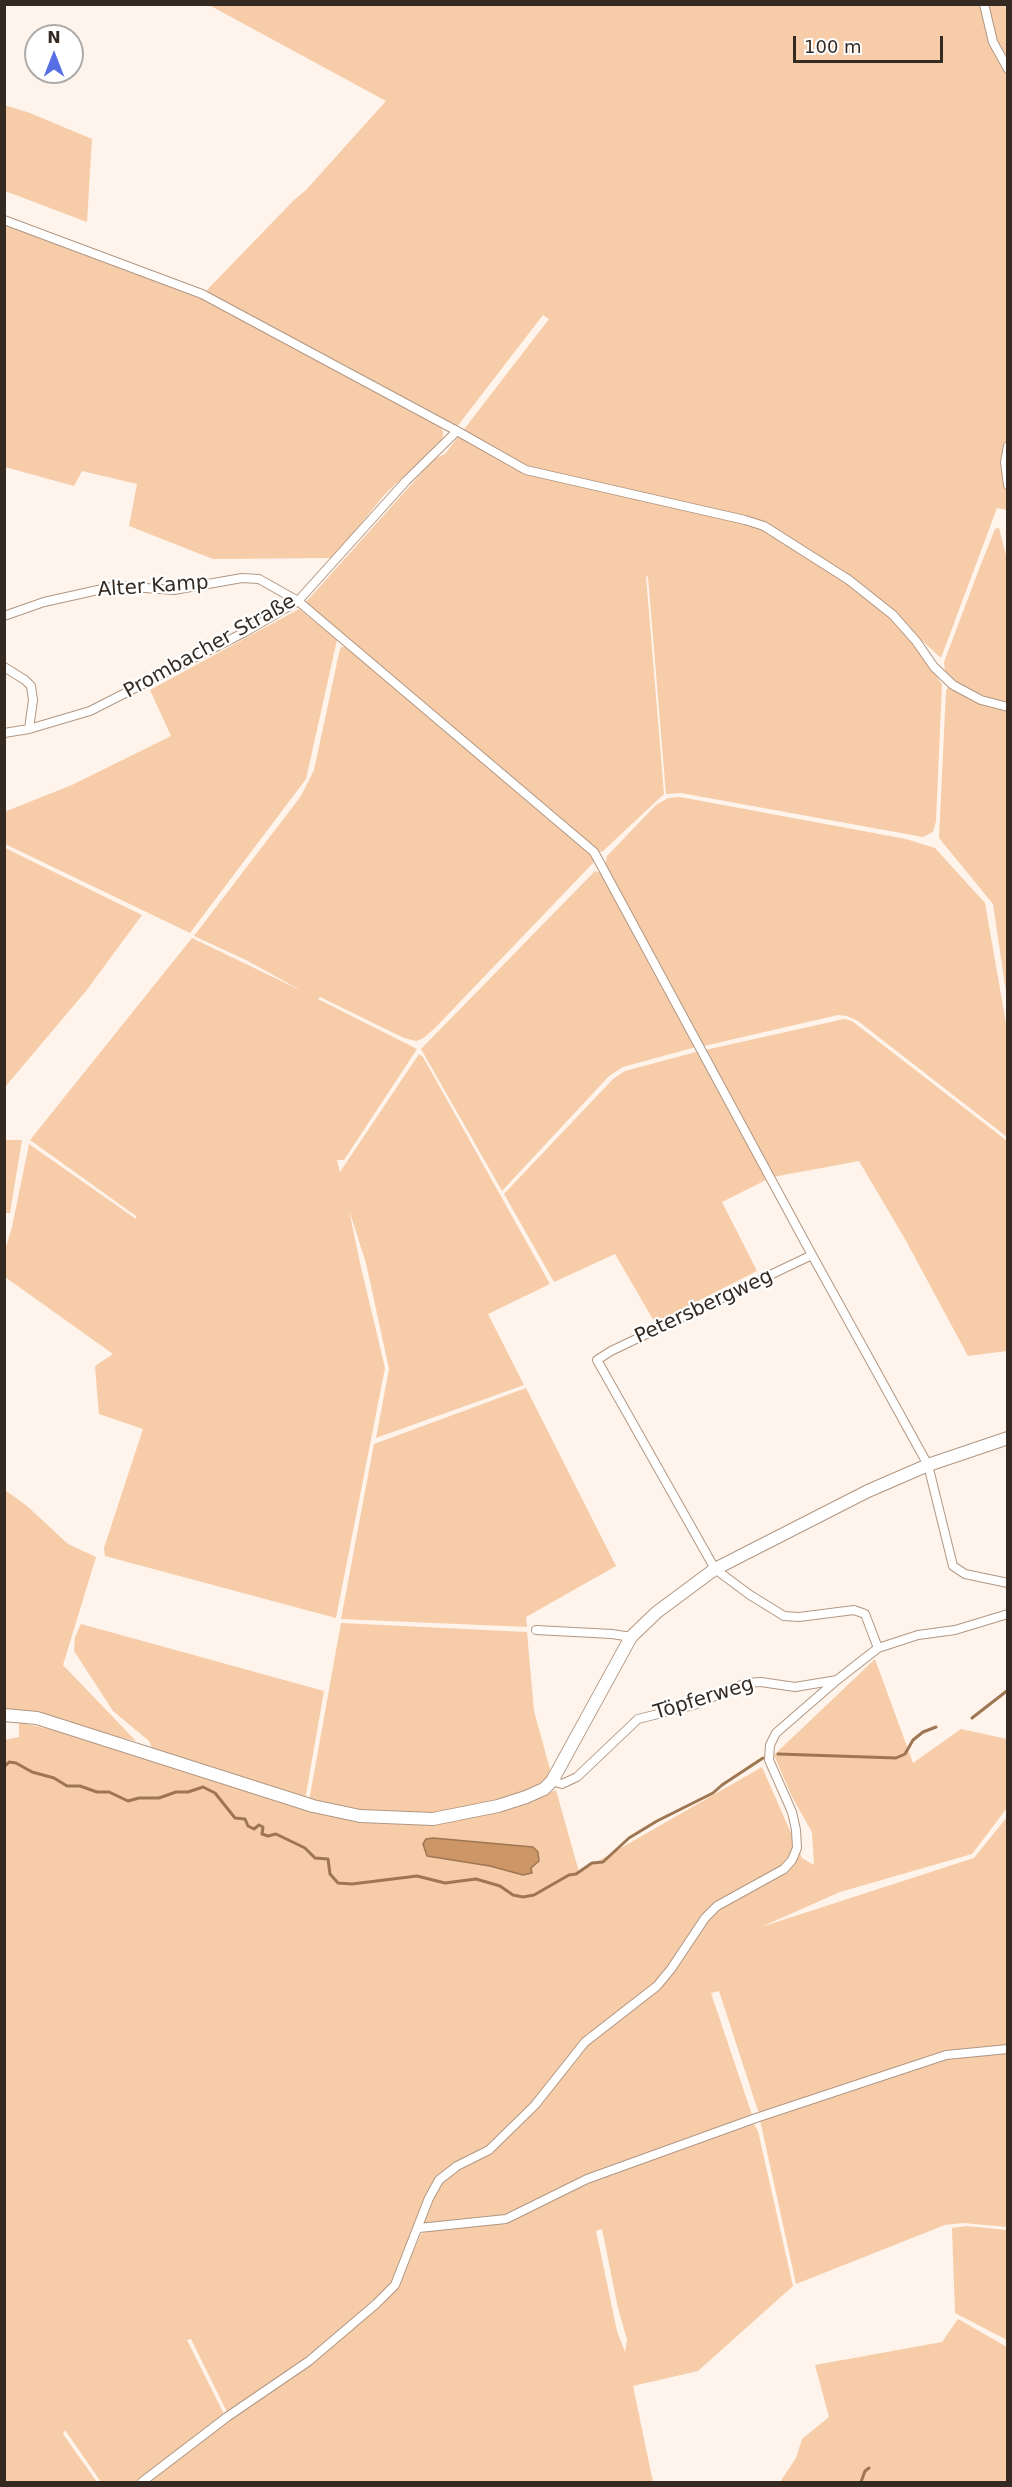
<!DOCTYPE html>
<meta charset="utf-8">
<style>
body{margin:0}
#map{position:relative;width:1012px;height:2487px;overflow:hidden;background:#fff4eb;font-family:"DejaVu Sans",sans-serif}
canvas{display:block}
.frame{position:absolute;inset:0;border:6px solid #342a22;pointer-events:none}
.north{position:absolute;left:24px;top:24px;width:60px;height:60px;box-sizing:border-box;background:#fff;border:2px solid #aeaaa7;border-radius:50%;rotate:0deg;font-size:16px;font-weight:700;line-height:24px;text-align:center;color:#342a22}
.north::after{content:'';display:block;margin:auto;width:21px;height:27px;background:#576fe5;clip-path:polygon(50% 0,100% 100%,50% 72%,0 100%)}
.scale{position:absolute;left:793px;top:36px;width:150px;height:27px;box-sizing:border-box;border:3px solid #342a22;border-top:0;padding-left:8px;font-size:18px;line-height:21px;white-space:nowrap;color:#342a22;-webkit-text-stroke:4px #fff;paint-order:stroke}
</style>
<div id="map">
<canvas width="1012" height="2487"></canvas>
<div class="frame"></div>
<div class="north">N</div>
<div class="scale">100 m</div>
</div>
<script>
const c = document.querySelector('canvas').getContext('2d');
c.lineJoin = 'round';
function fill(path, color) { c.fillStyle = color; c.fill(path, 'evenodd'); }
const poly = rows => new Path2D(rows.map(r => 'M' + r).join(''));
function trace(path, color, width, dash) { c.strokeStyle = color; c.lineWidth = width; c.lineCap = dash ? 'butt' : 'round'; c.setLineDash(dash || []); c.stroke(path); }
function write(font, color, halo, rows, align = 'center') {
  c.font = font + ' "DejaVu Sans",sans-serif'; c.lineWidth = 4.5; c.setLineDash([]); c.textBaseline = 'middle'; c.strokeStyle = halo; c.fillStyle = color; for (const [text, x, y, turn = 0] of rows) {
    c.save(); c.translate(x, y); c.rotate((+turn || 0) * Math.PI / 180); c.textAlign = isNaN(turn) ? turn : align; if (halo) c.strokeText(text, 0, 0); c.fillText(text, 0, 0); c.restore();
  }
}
const green = poly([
 [209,5,1007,5,1007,510,997,508,941,658,878,600,875,603,907,635,942,684,936,821,933,832,923,837,681,793,666,794,648,577,646,576,664,794,602,852,598,851,311,609,306,602,434,459,445,454,549,319,543,315,456,428,207,295,207,290,294,200,306,190,386,101],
 [4,105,30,113,92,139,87,222,5,191],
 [4,224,178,287,209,301,439,426,443,431,443,437,440,443,385,494,333,558,213,559,129,526,137,484,82,471,74,486,5,467],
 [999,528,1007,559,1007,704,984,696,958,683,945,673,944,662,981,564,995,529],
 [299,609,337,640,306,779,190,933,5,844,4,812,72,785,171,736,150,690],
 [347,646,590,852,594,862,434,1029,422,1039,416,1041,404,1038,320,997,318,999,417,1049,344,1160,337,1160,340,1172,419,1054,423,1057,550,1284,488,1314,524,1385,376,1438,389,1369,366,1263,349,1210,360,1263,385,1368,336,1618,105,1556,104,1548,143,1429,99,1414,95,1366,113,1354,5,1277,5,1250,12,1227,29,1144,136,1219,136,1216,30,1140,192,938,302,991,248,961,194,936,301,796,314,770,339,653,341,647],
 [948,687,990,707,1007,711,1007,999,993,904,939,838,946,691],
 [680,797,906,839,935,848,985,903,1007,1029,1007,1137,858,1021,847,1016,838,1015,704,1046,700,1043,605,865,607,856,656,805,668,798],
 [5,848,142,915,86,991,5,1087],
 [595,871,601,873,696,1047,623,1067,609,1076,502,1191,421,1049],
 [844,1019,852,1021,1007,1141,1007,1351,968,1356,905,1239,859,1161,773,1177,705,1050],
 [696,1052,701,1055,768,1179,722,1202,757,1271,655,1323,615,1254,554,1282,504,1194,613,1079,625,1071],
 [5,1140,22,1140,10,1213,5,1213],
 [526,1388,616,1566,526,1617,527,1627,341,1619,374,1444],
 [5,1490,27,1506,68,1544,96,1557,63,1665,136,1741,5,1710],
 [341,1623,527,1632,534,1711,551,1773,537,1786,502,1801,445,1813,415,1815,375,1813,309,1801],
 [81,1624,324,1691,305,1800,153,1750,149,1741,113,1711,74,1651,75,1637],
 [875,1659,913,1763,961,1729,1007,1739,1007,1808,972,1854,840,1892,761,1927,974,1858,1007,1817,1007,2047,946,2053,759,2114,719,1991,711,1993,752,2115,674,2151,745,2124,754,2124,758,2131,793,2286,698,2371,633,2386,653,2482,148,2482,233,2416,308,2365,384,2300,397,2285,421,2234,428,2231,467,2227,466,2220,430,2223,412,2236,392,2283,306,2360,228,2414,191,2339,187,2340,225,2416,139,2482,101,2482,65,2430,63,2434,97,2482,5,2482,4,1740,19,1737,19,1722,78,1736,321,1813,364,1821,409,1824,453,1820,504,1811,556,1790,579,1872,762,1767,802,1858,814,1865,812,1832,792,1797,774,1755],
 [602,2229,618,2308,627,2340,625,2352,617,2331,596,2231],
 [1007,2051,1007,2227,963,2223,945,2225,796,2284,760,2120,950,2057],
 [967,2226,1007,2230,1007,2340,955,2313,952,2228],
 [958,2319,1007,2347,1007,2482,780,2482,796,2458,802,2439,829,2417,815,2365,942,2342]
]);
const water = poly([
 [433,1838,533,1847,538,1852,539,1861,531,1868,532,1873,523,1875,490,1866,427,1856,423,1844,426,1839,433,1838]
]);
const stream = poly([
 [972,1718,1008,1690],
 [778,1754,896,1758,905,1754,913,1740,923,1732,936,1727],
 [4,1767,9,1762,16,1763,32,1772,54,1778,67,1786,80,1786,97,1792,109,1792,128,1801,139,1798,159,1798,176,1792,188,1792,203,1787,215,1793,235,1818,245,1819,248,1826,254,1829,259,1825,263,1827,262,1834,268,1836,276,1834,305,1848,315,1858,328,1859,330,1874,338,1883,352,1884,417,1876,445,1883,476,1879,500,1886,513,1895,523,1897,534,1895,569,1875,576,1874,592,1863,603,1862,629,1838,657,1821,713,1793,722,1785,763,1758],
 [861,2482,865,2471,869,2468]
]);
const street = poly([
 [984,4,993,42,1008,69],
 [4,220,202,294,457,431,526,470,745,520,764,526,849,580,893,615,916,641,934,667,953,685,981,700,1008,707],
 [1008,446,1005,462,1008,485],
 [4,616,44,602,116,586,174,590,242,578,259,579,298,601,594,852,812,1255],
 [4,667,25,680,31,686,33,700,29,729],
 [4,733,29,729,90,711,245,632,298,601,406,481,457,431],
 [536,1630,612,1634,631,1637],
 [878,1648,865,1614,854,1610,799,1617,784,1616,750,1595,715,1569,597,1360,611,1351,812,1255,928,1465,953,1566,965,1574,1008,1583],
 [552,1781,562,1784,577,1777,638,1719,694,1705,746,1683,761,1682,795,1687,837,1680,878,1648,918,1635,955,1630,1008,1614],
 [419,2228,506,2219,587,2179,756,2118,946,2055,1008,2049],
 [142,2482,227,2417,309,2361,376,2304,395,2285,429,2198,439,2180,457,2166,489,2150,535,2105,585,2042,657,1986,671,1969,705,1918,717,1906,784,1869,792,1860,797,1848,796,1830,792,1812,769,1760,770,1745,776,1733,837,1680]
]);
const secondary = poly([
 [4,1715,37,1718,313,1806,360,1816,433,1819,498,1806,526,1797,544,1789,552,1781,631,1637,657,1612,715,1569,868,1491,928,1465,1008,1438]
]);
const streetNames = [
 ["Alter Kamp",153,587,-4],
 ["Prombacher Straße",210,647,-29],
 ["Petersbergweg",704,1307,-25],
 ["Töpferweg",704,1699,-17]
];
fill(green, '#f7cca9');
fill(water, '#cc9667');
trace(water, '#9e7652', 1.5);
trace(stream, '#9e7652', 3);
trace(street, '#b19783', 10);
trace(secondary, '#b19783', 14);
trace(street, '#fff', 8);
trace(secondary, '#fff', 12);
write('20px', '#342a22', '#fff', streetNames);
</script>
